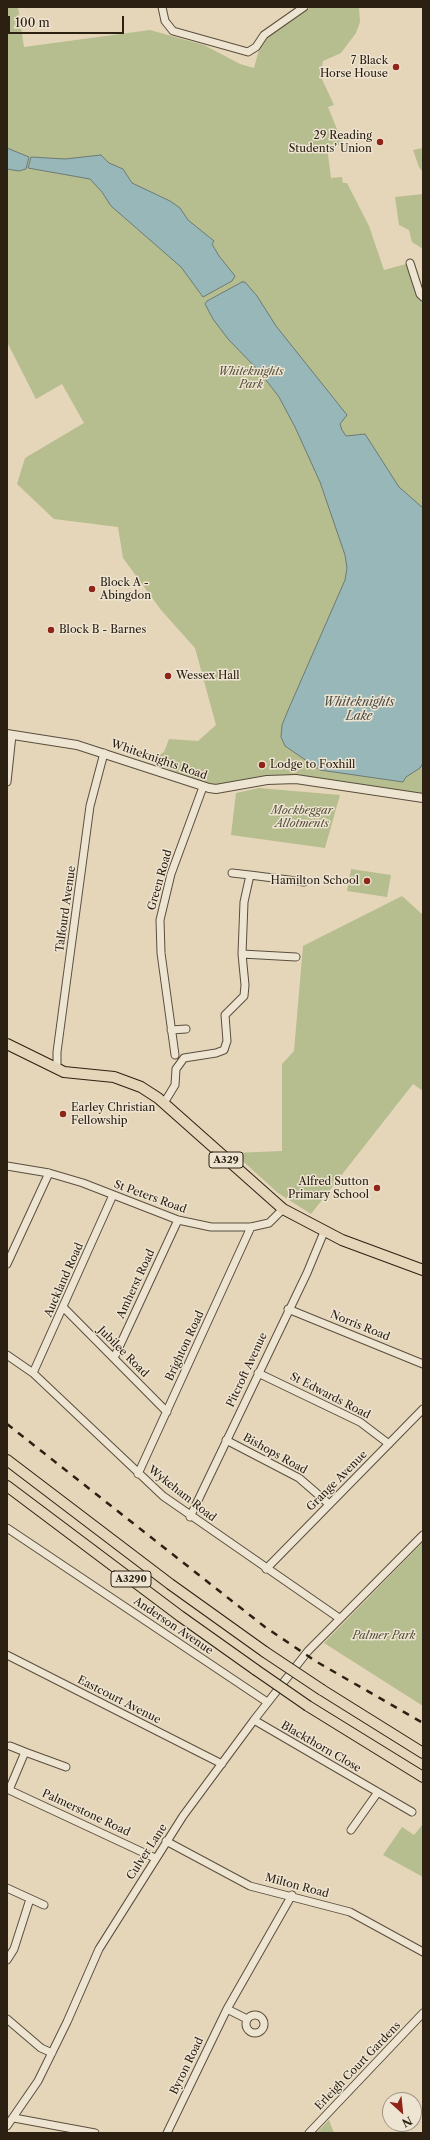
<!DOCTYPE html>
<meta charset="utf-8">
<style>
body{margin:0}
#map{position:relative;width:430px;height:2140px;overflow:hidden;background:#e5d6ba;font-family:"Libre Caslon Text",serif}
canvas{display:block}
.frame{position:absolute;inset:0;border:8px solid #2c2013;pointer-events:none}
.north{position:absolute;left:382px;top:2092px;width:40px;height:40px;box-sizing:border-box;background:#eee4d2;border:1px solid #a09686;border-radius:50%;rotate:153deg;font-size:11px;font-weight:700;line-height:16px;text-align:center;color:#2c2013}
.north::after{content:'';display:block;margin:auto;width:14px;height:18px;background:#8f2418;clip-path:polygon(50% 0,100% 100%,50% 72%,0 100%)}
.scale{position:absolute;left:8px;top:16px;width:116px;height:18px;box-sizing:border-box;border:2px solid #2c2013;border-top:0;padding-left:5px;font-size:12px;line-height:14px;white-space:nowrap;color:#2c2013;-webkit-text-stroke:3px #eee4d2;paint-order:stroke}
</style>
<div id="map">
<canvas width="430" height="2140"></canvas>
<div class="frame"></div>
<div class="north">N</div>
<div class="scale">100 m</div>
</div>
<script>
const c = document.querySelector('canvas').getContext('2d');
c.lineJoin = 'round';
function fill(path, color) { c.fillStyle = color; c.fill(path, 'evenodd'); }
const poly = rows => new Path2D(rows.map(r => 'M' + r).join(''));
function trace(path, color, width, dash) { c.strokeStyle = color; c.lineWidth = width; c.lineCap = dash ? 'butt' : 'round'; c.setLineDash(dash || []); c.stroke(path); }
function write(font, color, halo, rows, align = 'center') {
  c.font = font + ' "Libre Caslon Text",serif'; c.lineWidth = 3; c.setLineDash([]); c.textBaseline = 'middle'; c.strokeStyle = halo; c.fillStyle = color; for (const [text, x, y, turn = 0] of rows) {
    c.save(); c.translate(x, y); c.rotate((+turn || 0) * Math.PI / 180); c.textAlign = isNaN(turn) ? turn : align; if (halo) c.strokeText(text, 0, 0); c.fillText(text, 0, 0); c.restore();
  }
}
const green = poly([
 [7,7,18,7,24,47,150,30,204,45,240,64,254,68,260,46,268,37,311,7,359,7,360,22,356,33,341,53,323,61,320,75,334,105,328,107,343,144,327,147,331,178,342,177,343,183,347,183,369,226,384,270,410,263,423,297,423,796,286,775,251,779,216,787,203,784,151,761,164,752,169,739,198,741,216,725,195,648,161,610,123,558,118,527,54,519,17,484,25,458,84,423,62,384,36,399,7,342],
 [423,148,423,172,419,167,413,150],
 [423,194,423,249,412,242,409,230,399,225,395,197],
 [259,788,340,795,325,848,231,835,236,793],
 [351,869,391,875,387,897,347,891],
 [402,896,423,915,423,1091,413,1084,311,1214,278,1193,234,1153,282,1151,282,1064,294,1051,303,946],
 [423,1542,423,1706,324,1643],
 [423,1824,423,1877,383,1855,402,1827,414,1835],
 [329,2120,334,2133,316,2133]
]);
const water = poly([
 [7,148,29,157,26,169,19,171,7,169,7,148],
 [101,155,109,163,123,169,132,183,170,201,180,208,188,220,214,241,212,244,219,256,235,276,232,281,203,297,181,267,111,206,102,192,90,179,28,168,31,157,65,159,101,155],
 [242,282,245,282,257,296,276,326,347,415,340,424,342,430,346,436,365,434,399,487,423,508,423,763,420,768,406,777,403,782,320,770,285,746,281,737,282,725,289,708,345,580,347,568,345,555,320,482,295,427,279,397,259,371,228,339,213,319,205,304,207,301,242,282]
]);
const minor = poly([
 [162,7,165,21,173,31,248,52,256,47,264,35,304,7],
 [410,263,420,294,423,297],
 [7,782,12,735],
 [250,875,304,882],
 [242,954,296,957],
 [171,1030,186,1029],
 [175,1055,161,953,160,920,171,874,203,787],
 [57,1069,57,1052,90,806,104,753],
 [164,1103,175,1085,176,1069,184,1058,216,1053,224,1050,227,1041,225,1015,244,996,245,985,242,954,244,902,250,875,232,873],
 [7,1166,49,1173,83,1183,178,1220,211,1227,251,1227,269,1223,283,1209],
 [7,1264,49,1173],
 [64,1308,167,1412],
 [288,1309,423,1364],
 [7,1355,33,1373,163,1496,339,1618],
 [114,1358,178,1220],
 [33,1373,113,1195],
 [258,1373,360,1422,389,1444],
 [226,1440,299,1478,329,1504],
 [138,1474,251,1227],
 [190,1517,307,1273,324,1232],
 [7,1528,267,1702],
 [266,1569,423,1409],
 [7,1655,222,1764],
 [254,1720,412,1812],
 [10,1746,25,1752],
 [7,1789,155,1858],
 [9,1790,25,1752,66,1767],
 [351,1830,378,1792],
 [166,1841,250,1886,350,1912,423,1952],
 [7,1888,44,1905],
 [7,1960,14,1949,30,1899],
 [227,2009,247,2019],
 '246 2024a9 9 0 1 1 18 0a9 9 0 1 1-18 0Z',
 [7,2019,41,2048,52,2053],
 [14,2118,95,2133],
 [7,2126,38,2081,67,2022,99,1949,183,1816,254,1720,308,1651,423,1535],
 [167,2133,227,2009,292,1895],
 [309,2133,423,2013]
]);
const tertiary = poly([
 [7,734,77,745,209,788,216,789,267,780,296,779,423,798]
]);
const primary = poly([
 [7,1044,64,1072,114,1077,141,1087,158,1098,283,1209,342,1240,423,1270],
 [7,1460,170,1584,265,1652],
 [7,1486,180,1616,256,1670],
 [322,1690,423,1753],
 [308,1706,423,1777]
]);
const rail = poly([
 [7,1424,265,1627,317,1662,423,1723]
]);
const primaryBridge = poly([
 [265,1652,322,1690],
 [256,1670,308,1706]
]);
const markers = [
 [396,67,4,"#8f2418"],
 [380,142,4,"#8f2418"],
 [92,589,4,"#8f2418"],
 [51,630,4,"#8f2418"],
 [168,676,4,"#8f2418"],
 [262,765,4,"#8f2418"],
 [367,881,4,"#8f2418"],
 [63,1114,4,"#8f2418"],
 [377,1188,4,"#8f2418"]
];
const shields = [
 [226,1160,34],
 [131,1579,40]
];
const shieldNames = [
 ["A329",226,1160],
 ["A3290",131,1579]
];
const poiNames = [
 ["7 Black",388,61,"right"],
 ["Horse House",388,74,"right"],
 ["29 Reading",372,136,"right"],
 ["Students’ Union",372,149,"right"],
 ["Block A -",100,583],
 ["Abingdon",100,596],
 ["Block B - Barnes",59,630],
 ["Wessex Hall",176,676],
 ["Lodge to Foxhill",270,765],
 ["Hamilton School",359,881,"right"],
 ["Earley Christian",71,1108],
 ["Fellowship",71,1121],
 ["Alfred Sutton",369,1182,"right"],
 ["Primary School",369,1195,"right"]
];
const parkNames = [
 ["Whiteknights",251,372],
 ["Park",251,385],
 ["Mockbeggar",302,811],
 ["Allotments",302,824],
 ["Palmer Park",384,1636]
];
const streetNames = [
 ["Whiteknights Road",159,760,19],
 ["Green Road",160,880,-74],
 ["Talfourd Avenue",66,909,-82],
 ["St Peters Road",150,1197,20],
 ["Auckland Road",64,1280,-66],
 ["Amherst Road",136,1284,-65],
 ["Norris Road",360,1326,22],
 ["Brighton Road",185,1346,-65],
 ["Jubilee Road",123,1352,45],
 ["Pitcroft Avenue",247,1370,-65],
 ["St Edwards Road",330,1396,27],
 ["Bishops Road",275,1454,29],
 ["Grange Avenue",337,1481,-45],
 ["Wykeham Road",182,1494,38],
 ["Anderson Avenue",173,1626,34],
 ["Eastcourt Avenue",119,1700,27],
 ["Blackthorn Close",321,1747,30],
 ["Palmerstone Road",86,1813,25],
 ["Culver Lane",147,1852,-57],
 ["Milton Road",297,1886,15],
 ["Byron Road",187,2066,-64],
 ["Erleigh Court Gardens",358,2066,-46]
];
const waterNames = [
 ["Whiteknights",359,703],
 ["Lake",359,717]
];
fill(green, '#b6bd8e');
fill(water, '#98b7b8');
trace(water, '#6d7b76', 1);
trace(minor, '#5a4e3d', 9);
trace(tertiary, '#5a4e3d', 10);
trace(primary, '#2c2013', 12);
trace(minor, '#eee4d2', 7);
trace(tertiary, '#eee4d2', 8);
trace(primary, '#e5d6ba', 10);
trace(rail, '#2c2013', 2.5, [7, 7]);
trace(primaryBridge, '#2c2013', 12, []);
trace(primaryBridge, '#e5d6ba', 10);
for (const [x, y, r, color] of markers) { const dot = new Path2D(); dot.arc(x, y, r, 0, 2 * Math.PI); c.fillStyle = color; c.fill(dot); trace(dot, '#eee4d2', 1.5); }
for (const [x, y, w] of shields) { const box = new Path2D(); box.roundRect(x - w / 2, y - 8, w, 16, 3); c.fillStyle = '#eee4d2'; c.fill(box); trace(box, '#2c2013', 1); }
write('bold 10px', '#2c2013', null, shieldNames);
write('11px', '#2c2013', '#eee4d2', poiNames, 'left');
write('italic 11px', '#554f38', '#eee4d2', parkNames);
write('11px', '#2c2013', '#eee4d2', streetNames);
write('italic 12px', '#4c4d45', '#eee4d2', waterNames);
</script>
